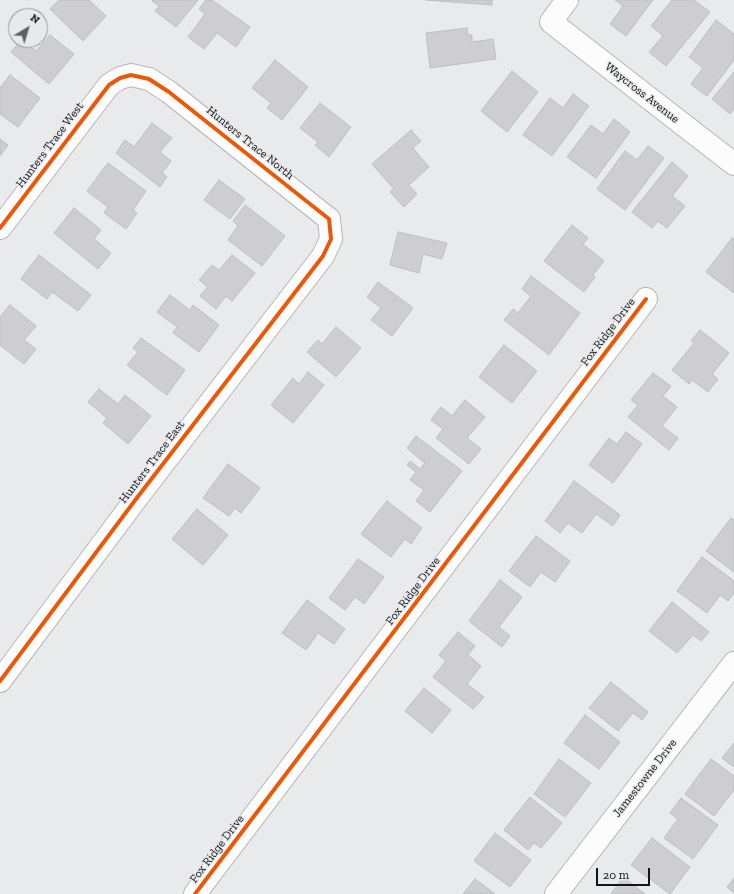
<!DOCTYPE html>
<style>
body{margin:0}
#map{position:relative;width:734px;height:894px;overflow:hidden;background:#e9eaec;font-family:"Zilla Slab",serif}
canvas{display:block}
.north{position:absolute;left:8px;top:8px;width:40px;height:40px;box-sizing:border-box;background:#e8e9ed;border:1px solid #939497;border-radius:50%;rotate:38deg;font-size:11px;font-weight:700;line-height:16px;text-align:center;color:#141416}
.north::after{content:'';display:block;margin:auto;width:14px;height:18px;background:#5f5f61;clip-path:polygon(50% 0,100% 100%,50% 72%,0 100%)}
.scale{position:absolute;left:596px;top:868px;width:54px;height:18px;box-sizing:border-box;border:2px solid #141416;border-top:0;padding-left:5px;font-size:12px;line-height:14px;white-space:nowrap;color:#141416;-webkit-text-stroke:3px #e8e9ed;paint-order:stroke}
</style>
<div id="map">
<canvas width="734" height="894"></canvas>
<div class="north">N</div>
<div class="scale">20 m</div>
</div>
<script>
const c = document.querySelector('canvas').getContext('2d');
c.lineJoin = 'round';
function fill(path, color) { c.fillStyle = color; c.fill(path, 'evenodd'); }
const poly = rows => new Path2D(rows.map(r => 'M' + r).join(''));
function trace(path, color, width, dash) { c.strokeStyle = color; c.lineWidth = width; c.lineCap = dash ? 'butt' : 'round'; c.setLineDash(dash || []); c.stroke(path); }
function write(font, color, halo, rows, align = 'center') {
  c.font = font + ' "Zilla Slab",serif'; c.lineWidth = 3; c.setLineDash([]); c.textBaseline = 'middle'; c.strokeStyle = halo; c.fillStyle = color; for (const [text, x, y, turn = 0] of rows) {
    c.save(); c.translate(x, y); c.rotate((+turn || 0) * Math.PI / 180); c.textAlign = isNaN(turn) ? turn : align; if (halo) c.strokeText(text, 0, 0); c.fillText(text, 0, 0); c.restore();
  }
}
const building = poly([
 [59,0,89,0,106,16,83,41,50,9,59,0],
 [153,0,198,0,176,27,155,11,159,6,152,1,153,0],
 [206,0,212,0,250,27,236,47,217,33,204,49,188,37,205,14,199,9,206,0],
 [426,0,492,0,492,5,426,0],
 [615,0,653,0,626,36,610,24,623,6,615,0],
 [672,0,694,0,710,12,666,66,649,52,663,36,651,26,672,0],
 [716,20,734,34,734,60,707,96,691,84,703,68,689,57,716,20],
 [467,28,468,35,472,35,472,42,493,39,496,59,430,68,426,33,467,28],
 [50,35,74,54,49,84,11,52,21,40,36,51,50,35],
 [275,60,308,87,282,120,267,108,271,103,252,88,275,60],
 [512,71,538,92,507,132,481,111,512,71],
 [734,72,734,109,730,114,712,99,734,72],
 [10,75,40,98,18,127,0,114,0,88,10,75],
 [573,94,589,106,552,156,523,135,550,98,563,108,573,94],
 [320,103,351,127,329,157,315,145,318,142,300,128,320,103],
 [614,119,630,132,596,178,567,157,591,125,603,134,614,119],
 [152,123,172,138,160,152,171,161,162,173,167,177,160,187,116,153,125,140,134,147,152,123],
 [411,130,421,141,413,148,429,167,409,185,417,194,404,207,390,192,394,189,372,164,411,130],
 [0,139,8,145,0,156,0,139],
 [648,146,664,158,625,210,597,189,625,151,637,160,648,146],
 [672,162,688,176,672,196,685,206,667,228,658,221,652,228,632,212,672,162],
 [108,163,146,191,133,210,137,213,126,229,104,213,108,207,87,191,108,163],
 [219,180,245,199,230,219,204,200,219,180],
 [245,205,285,236,262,266,228,240,238,226,233,221,245,205],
 [74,208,101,230,94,239,111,253,98,269,54,233,74,208],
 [572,225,588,238,583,244,604,261,593,275,595,277,584,292,544,261,572,225],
 [398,232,447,243,442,259,423,254,419,273,390,265,398,232],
 [732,238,734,239,734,293,706,272,732,238],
 [39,255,91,295,78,311,52,292,47,299,21,279,39,255],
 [232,255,255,273,232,301,226,296,216,309,200,296,208,287,199,280,212,265,219,270,232,255],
 [531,276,580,313,549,355,504,320,513,309,518,313,531,296,522,289,531,276],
 [378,282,413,308,392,336,371,320,381,308,367,297,378,282],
 [170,295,190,310,193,305,219,325,199,352,173,333,177,327,157,312,170,295],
 [10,305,36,326,24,340,36,349,24,364,0,345,0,317,10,305],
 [336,327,361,348,336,377,307,352,318,340,322,344,336,327],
 [700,330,729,353,712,374,718,379,708,392,692,380,689,384,672,370,694,343,691,341,700,330],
 [141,338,185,370,167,395,127,365,138,352,133,348,141,338],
 [504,345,537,371,512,403,479,377,504,345],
 [308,372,324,385,293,423,271,405,293,378,299,384,308,372],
 [653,373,671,386,663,396,677,407,662,426,678,438,669,450,628,417,638,405,631,400,653,373],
 [99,389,118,404,125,395,151,416,128,444,103,423,107,418,88,402,99,389],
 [465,400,485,417,467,438,481,449,469,464,436,438,443,429,431,420,441,407,452,416,465,400],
 [626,432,642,444,613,483,589,465,609,438,617,444,626,432],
 [416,436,462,471,430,512,416,501,424,490,410,480,416,472,407,465,410,461,420,469,425,463,407,448,416,436],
 [228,464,260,488,241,513,235,508,229,516,203,498,228,464],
 [574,481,620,515,613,526,596,514,582,533,568,523,560,533,545,521,574,481],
 [387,501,422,528,411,544,405,539,391,557,361,534,387,501],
 [197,509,228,535,203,565,172,539,197,509],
 [731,518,734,520,734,572,706,551,731,518],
 [536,536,570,561,555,582,541,572,530,587,509,571,536,536],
 [702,557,734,581,734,593,728,601,720,595,707,613,677,591,702,557],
 [358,559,384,577,364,604,355,597,345,610,329,598,358,559],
 [500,580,522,597,499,627,510,636,502,647,469,621,500,580],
 [307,600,345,629,334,644,318,633,306,650,282,633,307,600],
 [672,602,709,632,701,641,693,635,677,653,649,631,672,602],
 [458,632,475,646,468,655,481,666,467,684,484,697,473,709,433,677,446,661,439,655,458,632],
 [611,682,648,712,642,720,633,713,618,731,589,708,611,682],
 [424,688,451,710,432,733,405,711,424,688],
 [585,715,620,742,599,769,564,743,585,715],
 [734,743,734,767,722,758,734,743],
 [559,759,591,783,565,817,534,794,559,759],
 [711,759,734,776,734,790,714,816,685,794,711,759],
 [530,797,562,823,541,848,534,843,528,850,504,830,530,797],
 [681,798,718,825,693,859,664,838,678,819,670,813,681,798],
 [495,833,531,860,510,887,474,861,495,833],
 [652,838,690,867,670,894,631,865,652,838],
 [623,877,645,894,611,894,623,877],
 [734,878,734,893,727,887,734,878],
 [475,879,495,894,463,894,475,879]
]);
const minor = poly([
 [567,0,551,22,734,164],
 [0,228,109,85,120,78,131,75,149,79,169,92,329,219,331,239,323,256,136,499,0,681],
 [195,894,646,299],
 [556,894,734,663]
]);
const cycleway = poly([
 [0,228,109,85,120,78,131,75,149,79,169,92,329,219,331,239,323,256,136,499,0,681],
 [195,894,646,299]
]);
const streetNames = [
 ["Waycross Avenue",642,93,38],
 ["Hunters Trace North",250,143,39],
 ["Hunters Trace West",50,145,-53],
 ["Fox Ridge Drive",608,332,-53],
 ["Hunters Trace East",152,462,-53],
 ["Fox Ridge Drive",413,591,-53],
 ["Jamestowne Drive",645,778,-52],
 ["Fox Ridge Drive",217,849,-53]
];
fill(building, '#ceced0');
trace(building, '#bdbebf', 1);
trace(minor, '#b6b6b8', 24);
trace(minor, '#fcfcfc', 22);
trace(cycleway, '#e8590c', 4);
write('12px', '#141416', '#e8e9ed', streetNames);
</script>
